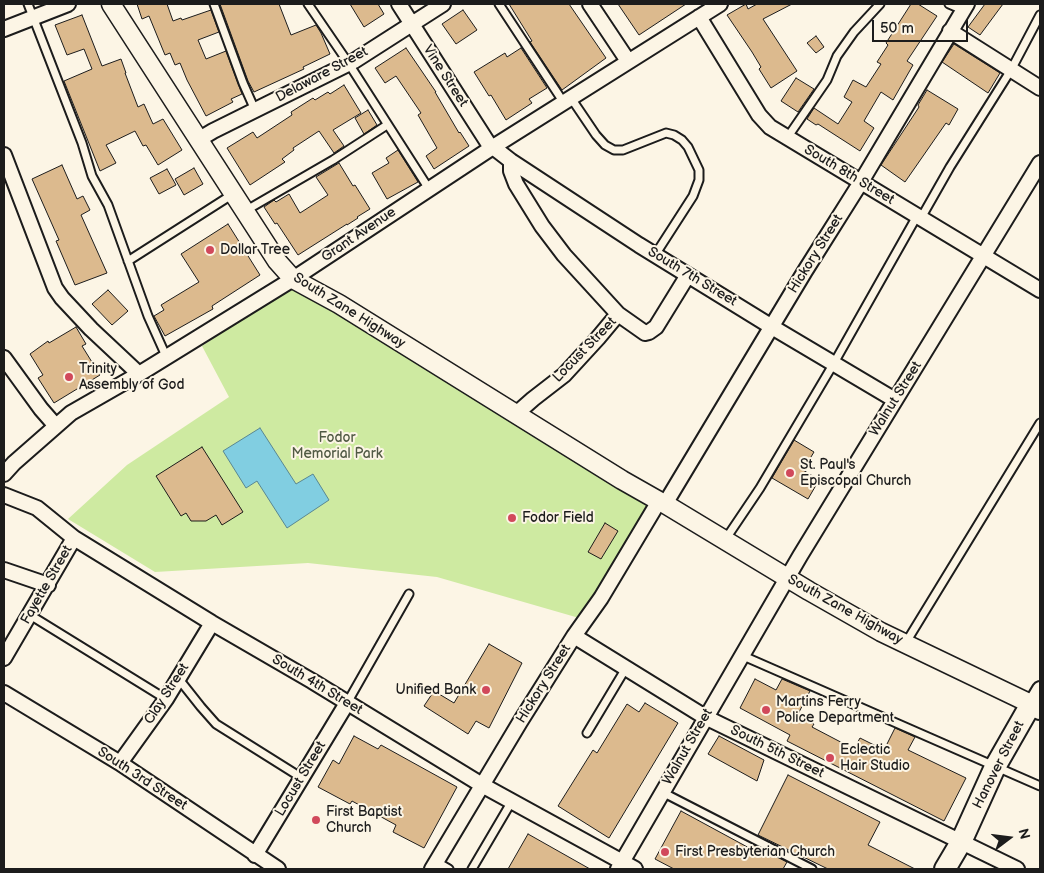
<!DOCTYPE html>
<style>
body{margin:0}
#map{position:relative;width:1044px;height:873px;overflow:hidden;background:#fcf5e5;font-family:"Balsamiq Sans",sans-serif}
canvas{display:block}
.frame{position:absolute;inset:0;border:5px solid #1c1c1c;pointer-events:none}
.north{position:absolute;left:984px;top:813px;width:50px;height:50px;-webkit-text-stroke:4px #fcf5e5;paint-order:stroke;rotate:75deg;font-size:14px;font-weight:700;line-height:20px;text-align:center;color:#1c1c1c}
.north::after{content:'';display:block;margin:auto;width:18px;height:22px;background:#1c1c1c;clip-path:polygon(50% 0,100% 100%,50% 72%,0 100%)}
.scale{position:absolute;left:872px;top:20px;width:96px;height:22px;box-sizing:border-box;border:2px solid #1c1c1c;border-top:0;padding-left:6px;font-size:15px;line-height:18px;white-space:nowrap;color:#1c1c1c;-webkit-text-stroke:4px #fcf5e5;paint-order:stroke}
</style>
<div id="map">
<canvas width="1044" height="873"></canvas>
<div class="frame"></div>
<div class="north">N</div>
<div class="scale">50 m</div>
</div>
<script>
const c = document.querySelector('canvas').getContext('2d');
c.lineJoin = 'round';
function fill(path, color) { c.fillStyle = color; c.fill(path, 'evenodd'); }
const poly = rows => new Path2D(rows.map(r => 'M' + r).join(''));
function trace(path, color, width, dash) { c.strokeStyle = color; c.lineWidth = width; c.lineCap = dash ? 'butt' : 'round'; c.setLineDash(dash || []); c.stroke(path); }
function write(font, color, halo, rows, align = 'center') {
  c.font = font + ' "Balsamiq Sans",sans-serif'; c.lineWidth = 4; c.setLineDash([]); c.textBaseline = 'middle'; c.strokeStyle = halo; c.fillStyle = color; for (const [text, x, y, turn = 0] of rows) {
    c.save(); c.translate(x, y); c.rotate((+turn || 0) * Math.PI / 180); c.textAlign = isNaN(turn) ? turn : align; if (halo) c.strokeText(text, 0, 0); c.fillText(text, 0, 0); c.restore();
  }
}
const green = poly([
 [297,281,656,507,586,620,437,577,308,563,155,572,68,519,127,465,229,397,202,346]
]);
const water = poly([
 [260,428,296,484,313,474,329,500,287,528,257,481,246,488,223,451,260,428]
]);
const building = poly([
 [137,4,167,4,173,21,181,18,182,20,211,10,219,32,198,40,206,59,226,51,242,94,231,99,233,102,206,116,187,80,180,63,175,65,170,53,165,55,149,16,142,19,137,4],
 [220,4,279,4,291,35,316,25,321,33,330,54,303,67,304,69,254,92,248,81,220,4],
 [350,4,378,4,384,14,364,27,350,4],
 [509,4,569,4,606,58,562,90,530,42,532,41,509,4],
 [618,4,686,4,639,35,618,4],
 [746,4,748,9,757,4,792,4,763,19,797,71,771,88,759,69,761,67,752,52,727,15,746,4],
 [911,4,918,4,937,16,907,61,913,65,893,100,881,92,864,121,874,128,860,151,818,124,816,125,807,119,814,108,838,124,852,102,844,97,853,80,866,87,881,64,877,62,888,45,886,43,911,4],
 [985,4,1003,4,980,35,968,27,985,4],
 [463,10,477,30,456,44,442,24,463,10],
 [82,15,102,66,121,59,126,73,125,73,138,107,144,104,153,124,163,119,182,150,158,165,146,145,143,146,135,131,106,145,116,163,100,171,64,81,92,69,84,49,67,55,55,25,82,15],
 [816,36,824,47,816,53,807,43,816,36],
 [954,44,1000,73,988,93,942,62,954,44],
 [406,48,436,92,435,92,459,133,460,132,469,146,434,169,426,156,437,148,418,115,421,113,396,76,385,83,375,68,406,48],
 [521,48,547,88,529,99,532,103,506,120,491,95,489,96,474,72,505,53,507,57,521,48],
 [796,78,814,89,798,112,781,101,796,78],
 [344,85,361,113,333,130,344,146,334,153,319,131,293,148,294,150,282,159,285,162,250,185,227,148,253,132,257,138,292,115,291,112,313,98,315,100,328,92,330,94,344,85],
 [927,90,958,109,949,125,946,123,905,182,881,165,919,107,918,105,927,90],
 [368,110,377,125,364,134,355,118,368,110],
 [398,150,418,182,387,199,372,173,389,163,386,158,398,150],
 [339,163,353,186,355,185,370,209,357,217,358,218,347,225,347,224,298,255,277,223,275,224,264,207,274,200,276,202,289,194,300,213,328,195,316,177,339,163],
 [62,165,77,199,83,196,90,210,81,215,107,273,75,285,56,241,59,240,32,179,62,165],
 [194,168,203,184,184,195,175,179,194,168],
 [167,169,176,185,159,194,150,178,167,169],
 [228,224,260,275,212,306,213,309,165,336,154,316,164,310,161,305,199,282,181,254,228,224],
 [108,290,128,311,112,325,92,304,108,290],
 [76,327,86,344,82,346,100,375,54,403,38,378,43,375,30,354,48,341,49,343,76,327],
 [794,440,814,452,803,470,819,480,808,499,772,478,794,440],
 [202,447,243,512,222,525,216,515,206,521,191,521,186,513,181,516,156,476,202,447],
 [605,523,618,531,601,559,588,552,605,523],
 [489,644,522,663,489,728,476,721,468,734,424,706,434,691,454,703,489,644],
 [755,679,776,690,782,679,810,691,797,716,814,724,812,727,854,749,860,738,884,750,895,728,915,737,908,750,966,778,944,821,787,741,790,735,740,708,755,679],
 [645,703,678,723,609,838,558,806,593,750,597,753,627,704,639,712,645,703],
 [354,736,378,749,381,745,457,787,424,848,393,832,396,825,352,801,350,804,318,787,333,760,339,764,354,736],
 [719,736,764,760,757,781,708,754,719,736],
 [788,775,880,822,868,845,915,869,828,869,758,835,788,775],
 [681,811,751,849,753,845,787,862,783,869,674,869,655,859,681,811],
 [528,834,590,869,508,869,528,834]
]);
const service = poly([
 [28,4,82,143,92,176,108,205,148,316,166,356],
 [214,4,243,83,255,110],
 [308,4,349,64,429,189],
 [499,4,564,103],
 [949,4,963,10],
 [571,98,596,135,605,145,614,150,623,150,666,133,674,135,682,140,688,147,699,170,699,180,693,196,655,255],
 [787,138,827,80,837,56,854,32,880,4],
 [245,211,333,160,387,125],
 [921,218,950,167,1011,70,1040,15],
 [128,261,233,194],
 [725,540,760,488,834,363,917,216],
 [30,615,166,699],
 [905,644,1040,423],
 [741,655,1040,786],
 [178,678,201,707,216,724,302,778],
 [347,703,409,594],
 [587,733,626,668],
 [662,792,812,869],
 [437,862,449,869],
 [472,869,512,801]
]);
const minor = poly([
 [399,4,488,143,493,147,511,161,639,245,772,327,895,400],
 [590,4,628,61],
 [699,17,759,115,770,127,1040,290],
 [4,29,68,4],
 [950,31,1040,88],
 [198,140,213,131,354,61,443,4],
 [4,155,55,288,62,298,91,329,139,374],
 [511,161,511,171,516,184,542,226,564,255,618,314,645,333,649,332,656,327,688,275],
 [4,358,41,409,55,425],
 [516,414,533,399,564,375,598,338,618,314],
 [4,474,14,463,71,413,139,374,293,279,493,147,720,4],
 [4,495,37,508,74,538,212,623,312,681,482,785,635,869],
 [4,570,48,585],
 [574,636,705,717,1017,869],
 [4,658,74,538],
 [4,693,120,763,278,869],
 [1031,704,1040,689],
 [120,763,166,699,212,623],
 [255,855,347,703],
 [432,869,520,722,574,636,601,598,659,501,665,504,805,271,861,182,967,4],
 [618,869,800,556,1040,163]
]);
const tertiary = poly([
 [111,4,277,261,293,279,339,304,622,480,659,501],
 [665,504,809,591,881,632,1031,704]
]);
const secondary = poly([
 [945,869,961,842,995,767,1031,704,1040,709]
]);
const markers = [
 [210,250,5,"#d1495b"],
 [69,377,5,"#d1495b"],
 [790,473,5,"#d1495b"],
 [512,518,5,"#d1495b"],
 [486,690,5,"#d1495b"],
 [766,710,5,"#d1495b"],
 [830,758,5,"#d1495b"],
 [316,820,5,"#d1495b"],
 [665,852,5,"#d1495b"]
];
const streetNames = [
 ["Delaware Street",322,75,-28],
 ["Vine Street",445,76,57],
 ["South 8th Street",849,175,31],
 ["Grant Avenue",359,235,-34],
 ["Hickory Street",816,254,-58],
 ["South 7th Street",692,277,31],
 ["South Zane Highway",349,311,32],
 ["Locust Street",585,350,-46],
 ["Walnut Street",896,399,-58],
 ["Fayette Street",47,585,-60],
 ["South Zane Highway",845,610,29],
 ["Hickory Street",544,684,-58],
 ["South 4th Street",317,685,31],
 ["Clay Street",167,694,-57],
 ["Walnut Street",688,747,-60],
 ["South 5th Street",777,752,26],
 ["Hanover Street",999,765,-63],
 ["South 3rd Street",142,779,33],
 ["Locust Street",301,779,-59]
];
const poiNames = [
 ["Dollar Tree",220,250],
 ["Trinity",79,369],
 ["Assembly of God",79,385],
 ["St. Paul's",800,465],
 ["Episcopal Church",800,481],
 ["Fodor Field",522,518],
 ["Unified Bank",476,690,"right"],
 ["Martins Ferry",776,702],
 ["Police Department",776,718],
 ["Eclectic",840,750],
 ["Hair Studio",840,766],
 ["First Baptist",326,812],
 ["Church",326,828],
 ["First Presbyterian Church",675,852]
];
const parkNames = [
 ["Fodor",337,438],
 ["Memorial Park",337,454]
];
fill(green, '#ceeaa1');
fill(water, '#81cee1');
trace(water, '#598792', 1);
fill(building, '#dcba8e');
trace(building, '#1c1c1c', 1);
trace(service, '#1c1c1c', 11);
trace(minor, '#1c1c1c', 18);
trace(tertiary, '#1c1c1c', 21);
trace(secondary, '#1c1c1c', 24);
trace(service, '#fcf5e5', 7);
trace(minor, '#fcf5e5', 14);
trace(tertiary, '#fcf5e5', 18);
trace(secondary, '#fcf5e5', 20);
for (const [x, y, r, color] of markers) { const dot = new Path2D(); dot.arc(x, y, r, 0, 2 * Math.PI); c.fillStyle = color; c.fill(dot); trace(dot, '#fcf5e5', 2); }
write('14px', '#1c1c1c', '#fcf5e5', streetNames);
write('14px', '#1c1c1c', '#fcf5e5', poiNames, 'left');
write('14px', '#515a44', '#fcf5e5', parkNames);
</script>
